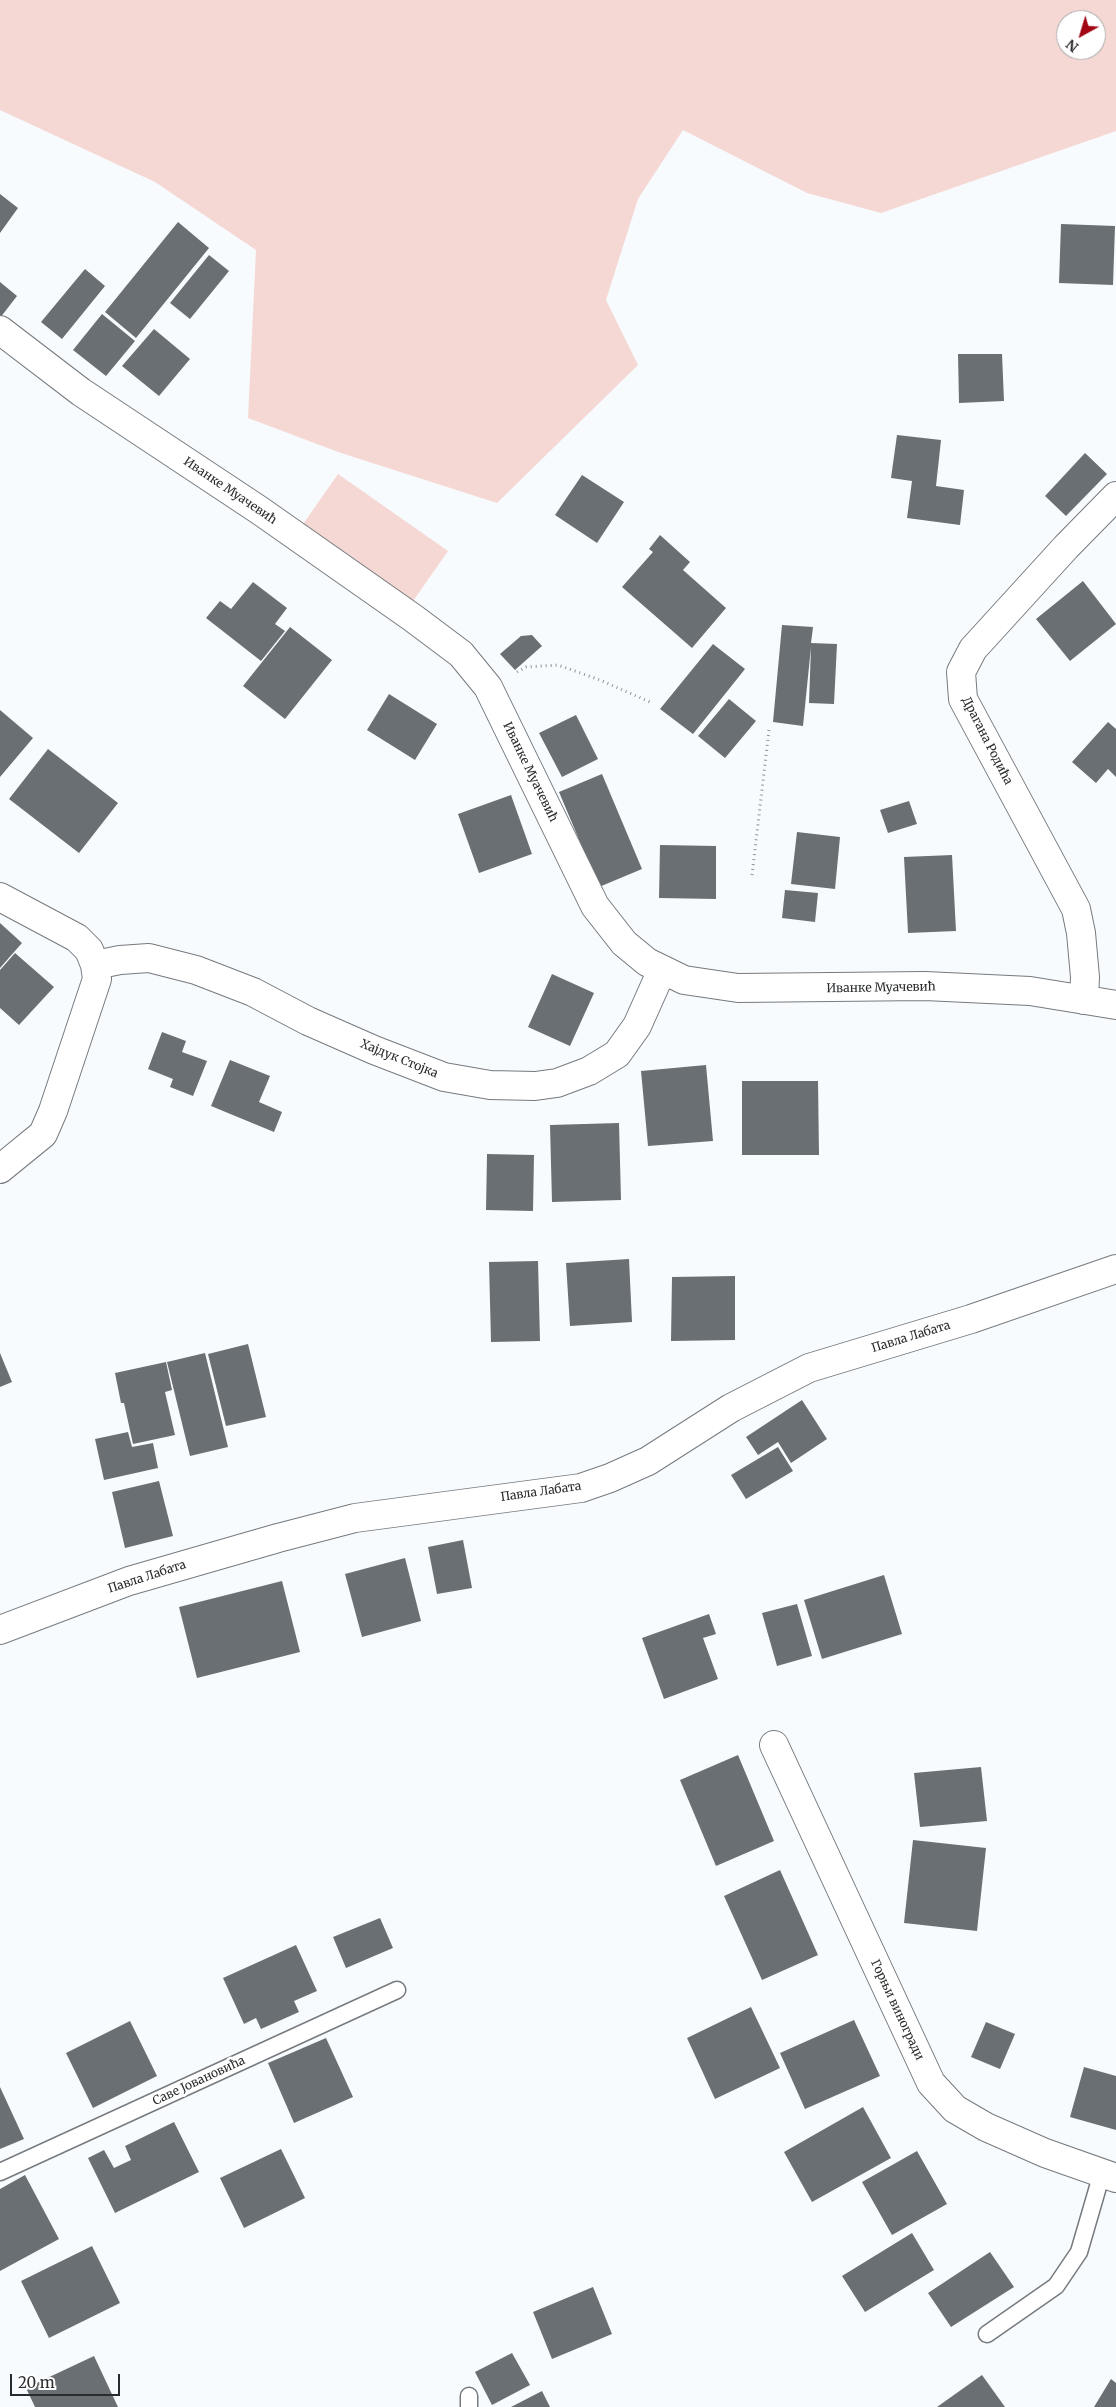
<!DOCTYPE html>
<meta charset="utf-8">
<style>
body{margin:0}
#map{position:relative;width:1116px;height:2407px;overflow:hidden;background:#f7fbfe;font-family:Merriweather,serif}
canvas{display:block}
.north{position:absolute;left:1056px;top:10px;width:50px;height:50px;box-sizing:border-box;background:#fff;border:1px solid #a9aaab;border-radius:50%;rotate:219deg;font-size:14px;font-weight:700;line-height:20px;text-align:center;color:#292b2d}
.north::after{content:'';display:block;margin:auto;width:18px;height:22px;background:#a20614;clip-path:polygon(50% 0,100% 100%,50% 72%,0 100%)}
.scale{position:absolute;left:10px;top:2374px;width:110px;height:22px;box-sizing:border-box;border:2px solid #292b2d;border-top:0;padding-left:6px;font-size:15px;line-height:18px;white-space:nowrap;color:#292b2d;-webkit-text-stroke:4px #fff;paint-order:stroke}
</style>
<div id="map">
<canvas width="1116" height="2407"></canvas>
<div class="north">N</div>
<div class="scale">20 m</div>
</div>
<script>
const c = document.querySelector('canvas').getContext('2d');
c.lineJoin = 'round';
function fill(path, color) { c.fillStyle = color; c.fill(path, 'evenodd'); }
const poly = rows => new Path2D(rows.map(r => 'M' + r).join(''));
function trace(path, color, width, dash) { c.strokeStyle = color; c.lineWidth = width; c.lineCap = dash ? 'butt' : 'round'; c.setLineDash(dash || []); c.stroke(path); }
function write(font, color, halo, rows, align = 'center') {
  c.font = font + ' Merriweather,serif'; c.lineWidth = 5; c.setLineDash([]); c.textBaseline = 'middle'; c.strokeStyle = halo; c.fillStyle = color; for (const [text, x, y, turn = 0] of rows) {
    c.save(); c.translate(x, y); c.rotate((+turn || 0) * Math.PI / 180); c.textAlign = isNaN(turn) ? turn : align; if (halo) c.strokeText(text, 0, 0); c.fillText(text, 0, 0); c.restore();
  }
}
const green = poly([
 [0,0,1116,0,1116,131,881,213,807,193,683,130,638,199,606,300,638,365,497,503,341,453,248,418,256,250,155,182,0,110],
 [1066,20,1096,20,1096,50,1066,50],
 [338,474,448,551,411,604,301,527]
]);
const building = poly([
 [0,194,18,208,0,233],
 [178,222,209,248,136,338,105,312],
 [1061,224,1115,226,1113,285,1059,283],
 [209,255,229,271,190,319,170,303],
 [85,269,105,286,62,339,41,322],
 [0,282,17,296,0,318],
 [102,314,135,341,106,376,73,350],
 [154,329,190,359,159,396,122,366],
 [958,354,1002,354,1004,401,959,403],
 [897,435,941,440,936,486,964,490,960,525,907,518,912,481,891,478],
 [1085,453,1107,474,1066,516,1045,496],
 [582,475,624,502,597,543,555,515],
 [660,535,690,562,683,570,726,608,692,648,622,587,653,552,649,549],
 [1083,581,1116,624,1070,661,1036,619],
 [253,582,287,608,275,624,285,631,261,661,206,618,220,601,231,609],
 [782,625,813,627,811,643,837,644,834,704,809,703,811,647,803,726,773,722],
 [290,627,332,660,285,719,243,686],
 [532,635,542,646,515,670,500,654,521,636],
 [713,644,745,669,693,734,660,709],
 [389,694,437,724,415,760,367,730],
 [729,699,756,721,725,758,698,736],
 [0,710,33,738,0,777],
 [576,715,598,759,562,777,539,733],
 [1108,722,1116,729,1116,777,1108,769,1096,783,1072,762],
 [48,749,118,803,79,853,9,799],
 [602,774,642,869,599,887,559,792],
 [511,795,532,854,479,873,458,814],
 [909,801,917,824,888,833,880,810],
 [797,832,840,837,835,889,791,884],
 [660,845,716,846,716,899,659,898],
 [952,855,956,931,908,933,904,857],
 [785,890,818,893,815,922,782,918],
 [0,923,22,943,0,968],
 [15,953,54,987,19,1025,0,1008,0,970],
 [552,974,594,993,570,1046,528,1027],
 [162,1032,186,1041,182,1052,207,1061,193,1096,170,1087,173,1079,148,1069],
 [230,1060,270,1076,259,1102,282,1112,274,1132,211,1106],
 [706,1065,713,1141,648,1146,641,1071],
 [742,1081,818,1081,819,1155,742,1155],
 [619,1123,621,1200,552,1202,550,1125],
 [487,1154,534,1155,533,1211,486,1210],
 [629,1259,632,1322,570,1326,566,1263],
 [538,1261,540,1341,491,1342,489,1262],
 [735,1276,735,1340,671,1341,672,1277],
 [248,1344,266,1417,226,1426,208,1354],
 [0,1353,12,1382,0,1387],
 [205,1353,228,1447,190,1456,167,1362],
 [166,1362,172,1390,165,1392,175,1435,133,1444,124,1403,121,1403,115,1373],
 [802,1400,827,1439,791,1463,778,1442,758,1455,746,1437],
 [128,1432,132,1447,153,1443,158,1468,104,1480,95,1439],
 [778,1447,793,1471,746,1499,731,1475],
 [159,1481,173,1536,125,1548,112,1492],
 [463,1540,472,1588,437,1594,428,1547],
 [405,1558,421,1621,362,1637,345,1574],
 [884,1575,902,1634,822,1659,804,1600],
 [282,1581,300,1652,197,1678,179,1607],
 [797,1604,812,1656,777,1666,762,1613],
 [709,1614,716,1634,703,1638,718,1679,664,1699,642,1638],
 [738,1755,774,1841,716,1866,680,1780],
 [981,1767,987,1821,920,1827,914,1773],
 [913,1840,986,1848,977,1931,904,1923],
 [780,1870,818,1955,762,1980,724,1896],
 [380,1918,393,1948,346,1968,333,1937],
 [296,1945,317,1991,294,2001,299,2012,261,2029,256,2018,244,2024,223,1978],
 [751,2007,780,2068,715,2099,687,2038],
 [854,2020,880,2076,805,2109,780,2053],
 [130,2021,157,2076,93,2108,66,2053],
 [986,2022,1015,2034,1000,2069,971,2057],
 [326,2038,353,2097,294,2123,268,2063],
 [1084,2067,1116,2076,1116,2130,1070,2117],
 [0,2087,24,2139,0,2149],
 [863,2107,891,2158,812,2202,784,2152],
 [174,2122,199,2172,115,2213,88,2158,104,2150,114,2168,131,2160,125,2146],
 [281,2149,305,2198,244,2228,220,2178],
 [917,2151,947,2204,892,2235,862,2182],
 [25,2175,59,2239,0,2271,0,2189],
 [912,2233,934,2270,865,2312,842,2276],
 [92,2246,120,2303,49,2338,21,2281],
 [990,2252,1014,2287,951,2327,928,2293],
 [593,2287,612,2334,552,2359,533,2312],
 [512,2353,530,2385,492,2405,475,2372],
 [94,2356,118,2407,35,2407,26,2388],
 [982,2375,1005,2407,937,2407],
 [1111,2379,1116,2383,1116,2407,1094,2407],
 [542,2391,550,2407,511,2407]
]);
const path = poly([
 [517,672,526,667,558,665,600,680,650,702],
 [752,875,769,730]
]);
const service = poly([
 [0,2172,397,1990],
 [987,2334,1056,2286,1079,2252,1102,2173],
 [469,2396,469,2407]
]);
const minor = poly([
 [0,330,81,392,259,510,413,618,461,654,488,687,595,906,624,943,647,962,684,980,738,988,925,986,1030,991,1116,1005],
 [0,897,77,938,89,950,95,965,97,979,53,1111,43,1134,0,1169],
 [95,965,120,960,149,958,196,970,253,992,308,1021,374,1050,444,1077,490,1085,535,1086,557,1083,589,1071,617,1054,637,1026,662,970],
 [1084,1000,1085,977,1081,933,1076,909,963,699,961,672,973,649,1066,547,1116,496],
 [0,1630,129,1581,278,1538,355,1518,581,1488,610,1478,648,1461,731,1408,809,1368,971,1319,1116,1269],
 [774,1745,931,2083,955,2109,986,2127,1045,2153,1116,2178]
]);
const streetNames = [
 ["Иванке Муачевић",230,491,34],
 ["Драгана Родића",987,741,63],
 ["Иванке Муачевић",530,772,64],
 ["Иванке Муачевић",881,988,-1],
 ["Хајдук Стојка",399,1059,22],
 ["Павла Лабата",911,1337,-17],
 ["Павла Лабата",541,1492,-8],
 ["Павла Лабата",147,1577,-18],
 ["Горњи виногради",897,2010,65],
 ["Саве Јовановића",199,2081,-25]
];
fill(green, '#f5d8d4');
fill(building, '#6a6f73');
trace(service, '#767a7e', 19);
trace(minor, '#767a7e', 30);
trace(path, '#919497', 3, [1, 4]);
trace(service, '#fff', 16);
trace(minor, '#fff', 28);
write('12px', '#292b2d', '#fff', streetNames);
</script>
